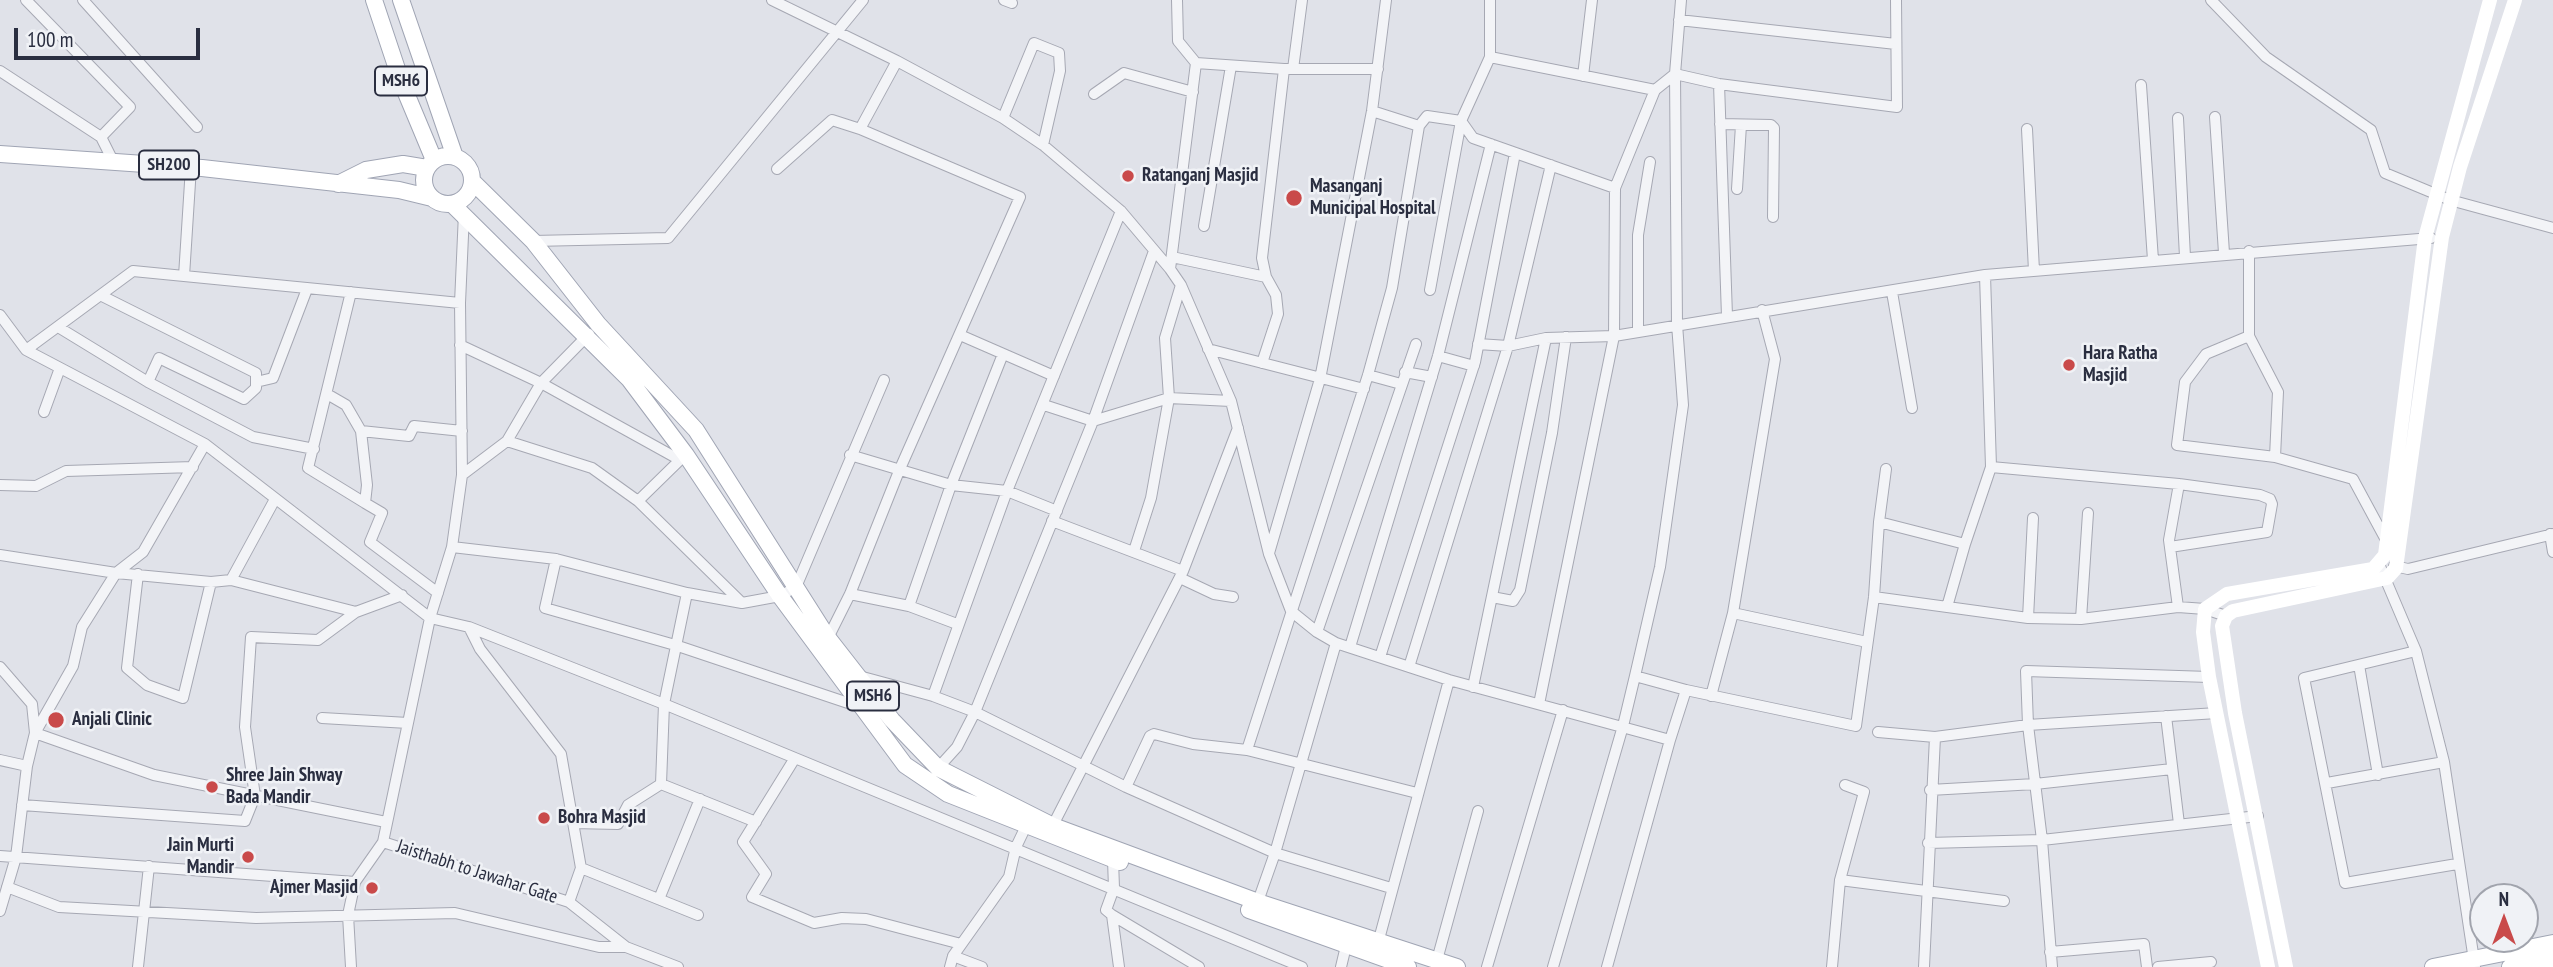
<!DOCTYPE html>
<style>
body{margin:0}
#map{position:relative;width:2553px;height:967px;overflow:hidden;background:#e0e2e9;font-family:"PT Sans Narrow",sans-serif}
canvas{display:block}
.north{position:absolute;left:2469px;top:883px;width:70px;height:70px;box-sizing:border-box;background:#f0f2f6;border:2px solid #a1a4ad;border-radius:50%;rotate:0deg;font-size:19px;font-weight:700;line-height:28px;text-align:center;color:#2a2e40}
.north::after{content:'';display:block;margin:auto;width:24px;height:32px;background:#c94a4a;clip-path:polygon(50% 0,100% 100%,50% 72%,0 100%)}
.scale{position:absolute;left:14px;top:28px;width:186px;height:32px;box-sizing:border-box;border:4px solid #2a2e40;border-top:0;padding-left:9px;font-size:21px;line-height:24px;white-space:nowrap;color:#2a2e40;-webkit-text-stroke:5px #f0f2f6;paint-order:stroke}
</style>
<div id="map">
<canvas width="2553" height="967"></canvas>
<div class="north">N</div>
<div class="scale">100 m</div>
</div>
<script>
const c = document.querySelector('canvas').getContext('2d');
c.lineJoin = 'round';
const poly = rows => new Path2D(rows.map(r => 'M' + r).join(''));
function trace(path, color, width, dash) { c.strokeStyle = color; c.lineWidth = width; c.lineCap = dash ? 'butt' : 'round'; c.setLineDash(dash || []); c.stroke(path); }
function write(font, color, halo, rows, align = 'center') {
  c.font = font + ' "PT Sans Narrow",sans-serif'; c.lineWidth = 5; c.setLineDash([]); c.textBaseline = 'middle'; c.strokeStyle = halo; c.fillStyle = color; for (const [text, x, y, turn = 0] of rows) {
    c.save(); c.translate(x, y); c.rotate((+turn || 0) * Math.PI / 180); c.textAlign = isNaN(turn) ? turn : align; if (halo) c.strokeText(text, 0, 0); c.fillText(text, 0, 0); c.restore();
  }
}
const street = poly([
 [26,0,130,107,101,137],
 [83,0,197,127],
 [772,0,897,61,1003,118,1043,145,1121,211,1170,269,1181,285,1231,401,1269,554,1291,611,1317,632,1336,643,1449,680,1670,740,1607,967],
 [1004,0,1012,3],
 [1490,0,1490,57,1655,90],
 [2211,0,2266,57,2371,130,2385,173,2450,200,2553,228],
 [1679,20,1896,44],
 [1196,63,1284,69,1378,69],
 [1293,69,1302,0],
 [0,71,101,137,113,161],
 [1583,76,1592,0],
 [1719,84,1727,316],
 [2141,85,2153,260],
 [1094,94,1124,73,1193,92],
 [1372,111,1419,126,1427,116,1461,121,1473,138,1615,188],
 [2215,117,2224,253],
 [1003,118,1034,43,1059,53,1060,71,1043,145],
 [2178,118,2185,257],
 [1720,124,1771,125,1774,128,1773,217],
 [2027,129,2034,271],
 [777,169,832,120,860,129,897,61],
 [1737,189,1741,125],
 [1204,226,1231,66],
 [533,241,668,238,863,0],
 [2249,251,2249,336,2206,354,2185,382,2177,445,2275,457,2353,479,2387,542],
 [1172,257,1266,277],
 [1170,269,1196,63,1178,41,1177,0],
 [1985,275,1991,467,2179,484,2260,495,2270,499,2272,504,2267,532,2170,547],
 [184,276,191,167],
 [1430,290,1461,121,1490,57],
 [351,292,308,468,365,503],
 [1892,292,1912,408],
 [102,296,256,373,256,388,244,399,159,358,148,382],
 [0,315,26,350,205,444,430,618,469,627,664,704,1302,967],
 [58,327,148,382,253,437,314,449],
 [1638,331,1638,235,1650,162],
 [960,335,1054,376],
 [2249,336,2278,392,2275,457],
 [1478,344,1508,346,1546,338,1614,336,1985,275,2431,238],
 [460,345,541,383,680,460],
 [1208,349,1364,389],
 [26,350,133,271,460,303],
 [1438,356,1474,366],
 [1262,363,1278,314,1276,295,1266,277,1262,258,1284,69],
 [1405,372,1432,377],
 [1368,375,1401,384],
 [256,382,273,378,307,289],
 [327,394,346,405,361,431,367,485,365,503,382,513,370,542,438,593],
 [1044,405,1093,421,1169,398,1231,401],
 [44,412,60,368],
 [361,431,409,436,414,426,462,431],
 [507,441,592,468,638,501,741,602],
 [205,444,143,552,116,573,82,627,73,666,35,733,154,775,386,822],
 [850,455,951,485,1007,491,1057,511],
 [1886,469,1879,522,1965,544,1947,607],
 [462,475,507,441,541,383,589,334],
 [0,485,36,486,66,471,193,467],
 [638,501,683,457],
 [1052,521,1183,571],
 [2550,534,2553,552],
 [1965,544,1991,467],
 [452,547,556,559,687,593,742,603,780,596,796,587,884,380],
 [1134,551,1151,498,1169,398,1165,338,1181,285],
 [1269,553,1320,379,1372,111,1386,0],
 [0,555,116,573,211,582,231,580,356,612,402,595],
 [556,559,545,608,675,645,860,707],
 [2379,564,2416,651,2444,762,2475,967],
 [2394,566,2408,569,2553,534],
 [138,574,127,668,147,685,183,698,211,582],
 [1180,578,1214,594,1233,597],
 [231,580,274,501],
 [687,593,664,704,661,784,756,822],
 [850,594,909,606,957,624],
 [1492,597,1513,601,1520,590,1552,433,1566,337],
 [1874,597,2028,618,2081,619,2178,607,2205,609,2226,616],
 [909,606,951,485,1003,354],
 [2178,607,2169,540,2179,484],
 [1733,613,1867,642],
 [2028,618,2033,518],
 [2081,619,2088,513],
 [469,627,480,649,561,754,581,868,569,902],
 [1317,632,1416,344],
 [828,638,850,594,899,471,1020,197,860,129],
 [1350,647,1438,356,1491,144],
 [2416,651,2304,678,2345,883,2457,864],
 [1380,657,1475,362,1515,153],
 [2359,665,2378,775],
 [0,667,32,704,35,733,27,766,16,857,0,911],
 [1409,667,1508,346,1551,165],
 [859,676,933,696,975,712,1126,787,1275,853,1391,888],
 [1635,676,1686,690],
 [1473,687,1546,338],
 [933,696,1007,491,1121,211],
 [1711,696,1733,613,1775,359,1762,310],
 [1539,704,1614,336,1615,188,1655,90,1675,74,1719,84,1897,107,1896,0],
 [2166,716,2179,824],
 [322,718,408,723],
 [1878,732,1935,737],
 [1670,740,1686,690,1856,726,1874,597,1879,522],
 [1247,750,1368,375,1392,288,1419,126],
 [795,758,743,842,766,874,752,897,814,923,842,918,866,919,961,944],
 [0,760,27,766],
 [938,768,957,747,975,712,1093,421,1154,251],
 [2327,783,2444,762],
 [1126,787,1150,736,1154,734,1193,744,1247,750,1417,793],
 [1930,790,2035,784,2172,769],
 [22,805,245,821,255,796,245,727,251,637,318,640,356,612],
 [573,823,618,824,628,805,661,784],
 [1051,829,1183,571,1238,428],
 [383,842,569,902,626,947,678,967],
 [1928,843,2042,840,2258,816],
 [0,856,355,882,383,842,430,618,452,547,462,475,460,303,464,213],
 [1113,860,1114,888,1106,910,1112,915,1119,967],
 [581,868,698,915],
 [1840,880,2004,901],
 [7,887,59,907,256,918,455,913,599,947,626,947],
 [659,899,700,799],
 [1256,907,1275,853,1336,643],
 [1112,915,1199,967],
 [1378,943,1449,680],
 [2050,952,2144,944,2147,967],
 [953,956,982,967],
 [1437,960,1478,811],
 [138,967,149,866],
 [351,967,348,915,355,882],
 [950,967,953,956,1009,877,1016,847,1028,822],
 [1341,967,1346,946],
 [1487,967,1563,710],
 [1553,967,1623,726,1635,676,1660,567,1683,405,1677,324,1675,74,1681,0],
 [1832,967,1840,880,1864,792,1845,785],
 [1924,967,1935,737,2028,725,2217,713],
 [2052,967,2042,840,2028,725,2026,671,2209,677],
 [2158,967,2211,962]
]);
const secondary = poly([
 [2268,967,2209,677,2203,632,2205,609,2227,594,2373,569,2385,555,2425,238,2490,0],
 [2286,967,2235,713,2222,626,2226,616,2233,611,2387,578,2396,568,2442,237,2460,167,2515,0]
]);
const primary = poly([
 [374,0,401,81,434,160],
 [401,0,455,157],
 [0,154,202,168,399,190,432,198],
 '424 180a24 24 0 1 1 48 0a24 24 0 1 1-48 0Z',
 [472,181,533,241,598,324,696,430,828,638,892,720,938,768,1053,826,1258,902,1457,967],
 [338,184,366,170,403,164,427,168],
 [452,204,629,379,686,455,780,596,905,765,948,794,1120,862],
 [1249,910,1408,967],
 [2433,967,2553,943],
 [2510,967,2553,959]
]);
const markers = [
 [1128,176,7,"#c94a4a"],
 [1294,198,9,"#c94a4a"],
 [2069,365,7,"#c94a4a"],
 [56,720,9,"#c94a4a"],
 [212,787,7,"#c94a4a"],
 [544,818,7,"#c94a4a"],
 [248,857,7,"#c94a4a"],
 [372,888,7,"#c94a4a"]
];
const shields = [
 [401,81,52],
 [169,165,60],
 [873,696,52]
];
const shieldNames = [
 ["MSH6",401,81],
 ["SH200",169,165],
 ["MSH6",873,696]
];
const poiNames = [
 ["Ratanganj Masjid",1142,176],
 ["Masanganj",1310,187],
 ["Municipal Hospital",1310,209],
 ["Hara Ratha",2083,354],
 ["Masjid",2083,376],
 ["Anjali Clinic",72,720],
 ["Shree Jain Shway",226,776],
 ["Bada Mandir",226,798],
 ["Bohra Masjid",558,818],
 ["Jain Murti",234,846,"right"],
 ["Mandir",234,868,"right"],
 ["Ajmer Masjid",358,888,"right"]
];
const streetNames = [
 ["Jaisthabh to Jawahar Gate",477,872,18]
];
trace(street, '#a6a8b3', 12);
trace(primary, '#a0a5b4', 18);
trace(street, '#f3f4f7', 10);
trace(secondary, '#fff', 14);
trace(primary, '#fff', 16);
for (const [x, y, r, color] of markers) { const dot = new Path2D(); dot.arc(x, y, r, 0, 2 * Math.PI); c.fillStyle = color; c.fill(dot); trace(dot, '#f0f2f6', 2.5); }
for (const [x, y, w] of shields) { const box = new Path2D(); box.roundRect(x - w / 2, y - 14.5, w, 29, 5); c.fillStyle = '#f0f2f6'; c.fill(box); trace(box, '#2a2e40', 2); }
write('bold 18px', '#2a2e40', null, shieldNames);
write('bold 19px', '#2a2e40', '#f0f2f6', poiNames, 'left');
write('19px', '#2a2e40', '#f0f2f6', streetNames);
</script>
